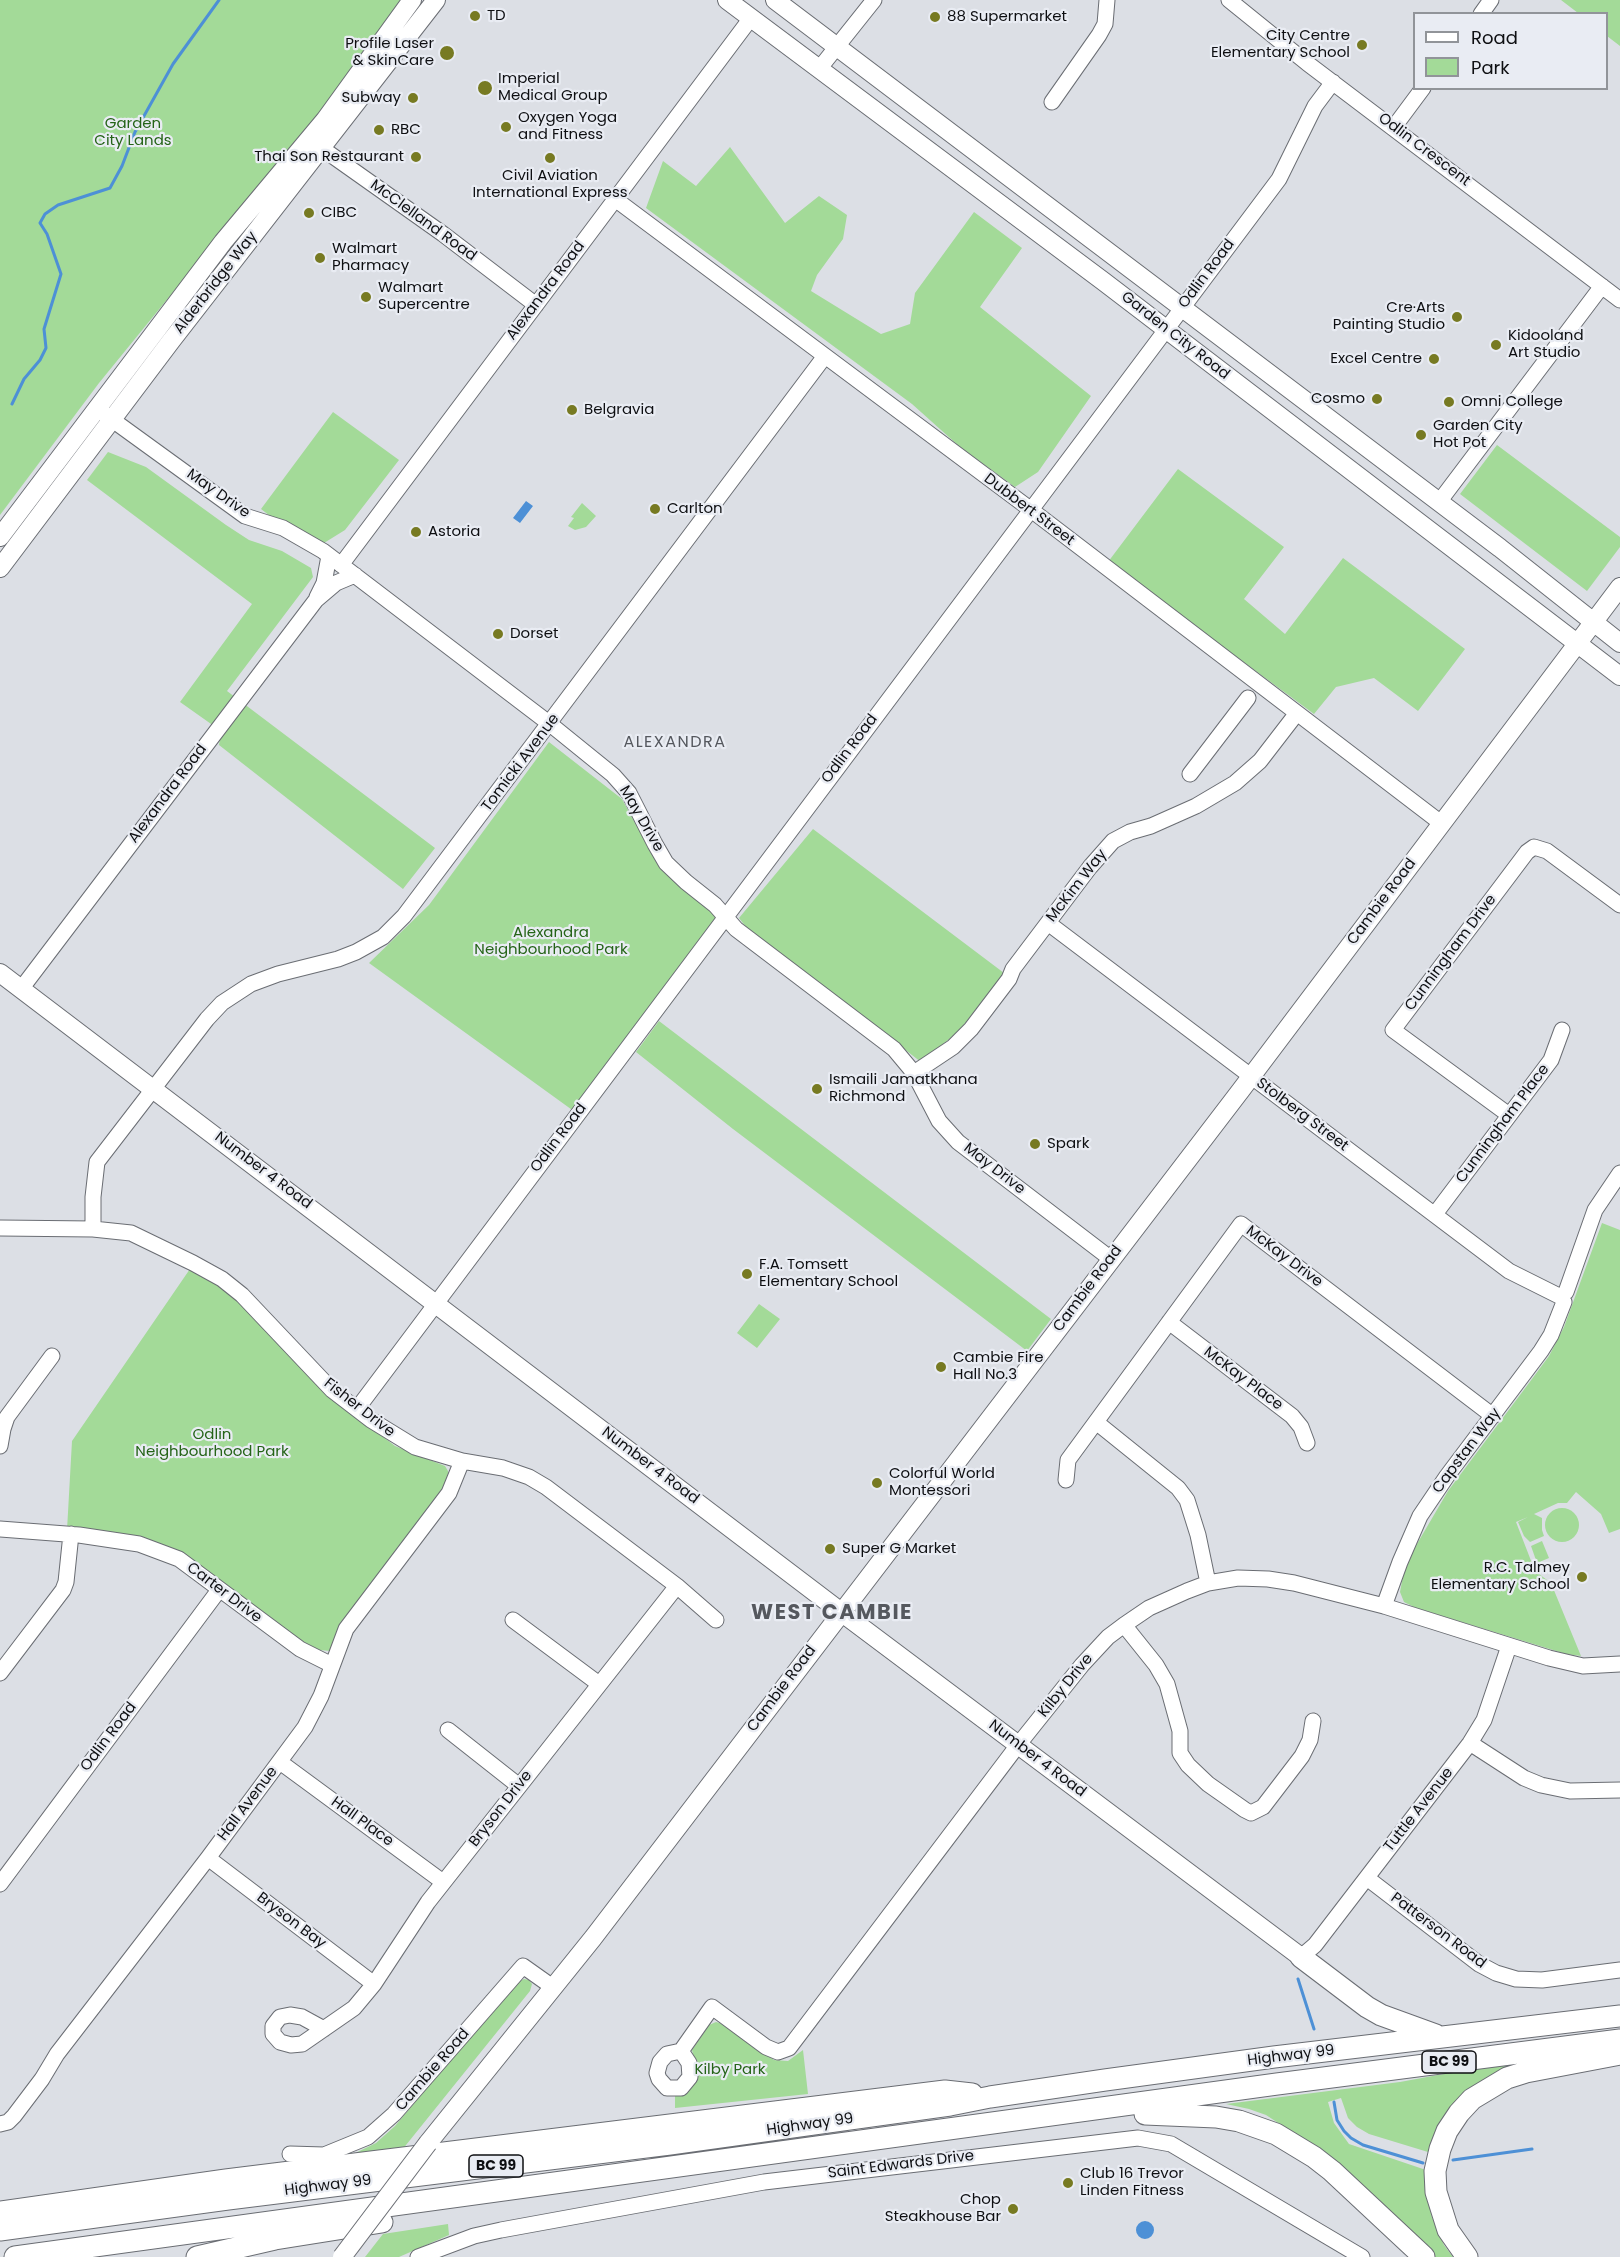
<!DOCTYPE html>
<meta charset="utf-8">
<style>
body{margin:0}
#map{position:relative;width:1620px;height:2257px;overflow:hidden;background:#dcdfe5;font-family:Poppins,sans-serif}
canvas{display:block}
.legend{position:absolute;left:1413px;top:12px;width:195px;height:78px;box-sizing:border-box;background:#e9ecf3;border:2px solid #919499;margin:0;padding:8px 10px;list-style:none;font-size:18px;color:#0e0f12}
.legend li{display:flex;align-items:center;gap:12px;height:30px}
.legend b{width:30px;border:2px solid #919499}
</style>
<div id="map">
<canvas width="1620" height="2257"></canvas>
<ul class="legend">
<li><b style="height:8px;background:#fff"></b>Road</li>
<li><b style="height:16px;background:#a3da98"></b>Park</li>
</ul>
</div>
<script>
const c = document.querySelector('canvas').getContext('2d');
c.lineJoin = 'round';
function fill(path, color) { c.fillStyle = color; c.fill(path, 'evenodd'); }
const poly = rows => new Path2D(rows.map(r => 'M' + r).join(''));
function trace(path, color, width, dash) { c.strokeStyle = color; c.lineWidth = width; c.lineCap = dash ? 'butt' : 'round'; c.setLineDash(dash || []); c.stroke(path); }
function write(font, color, halo, rows, align = 'center') {
  c.font = font + ' Poppins,sans-serif'; c.lineWidth = 4.5; c.setLineDash([]); c.textBaseline = 'middle'; c.strokeStyle = halo; c.fillStyle = color; for (const [text, x, y, turn = 0] of rows) {
    c.save(); c.translate(x, y); c.rotate((+turn || 0) * Math.PI / 180); c.textAlign = isNaN(turn) ? turn : align; if (halo) c.strokeText(text, 0, 0); c.fillText(text, 0, 0); c.restore();
  }
}
const green = poly([
 [0,0,402,0,315,118,99,383,0,515],
 [1561,0,1620,0,1620,46,1607,36,1606,14,1578,13],
 [730,147,785,223,819,196,847,215,843,239,817,275,811,291,881,334,910,324,915,293,974,212,1022,248,980,307,1091,396,1038,472,1015,487,960,447,912,404,646,208,663,161,696,186],
 [333,412,399,460,345,530,324,543,274,519,261,509],
 [1497,445,1620,537,1620,547,1587,591,1460,494],
 [108,452,146,467,226,525,249,540,282,551,311,568,313,577,227,691,435,848,403,889,219,745,221,731,180,702,252,604,87,480],
 [1178,469,1284,547,1244,599,1285,634,1343,558,1465,649,1418,711,1374,678,1336,687,1314,714,1108,562],
 [582,503,596,516,586,527,575,530,568,526,574,518,571,517],
 [549,742,622,799,658,865,722,913,575,1112,369,963,429,905],
 [813,829,1004,973,959,1031,921,1062,746,927,739,918],
 [659,1021,1051,1319,1027,1351,733,1129,636,1052],
 [1602,1223,1620,1230,1620,1529,1609,1533,1601,1514,1576,1492,1567,1503,1558,1503,1534,1514,1542,1518,1542,1530,1544,1536,1530,1542,1524,1536,1518,1522,1528,1517,1516,1522,1535,1571,1551,1583,1581,1656,1566,1654,1416,1608,1404,1602,1400,1592,1403,1576,1414,1549,1448,1491,1529,1383,1549,1356,1564,1327],
 [192,1266,230,1294,335,1400,395,1446,445,1466,448,1471,448,1489,342,1627,330,1651,310,1649,182,1556,67,1530,72,1441],
 [759,1304,780,1319,757,1348,737,1333],
 '1545 1525a17 17 0 1 1 34 0a17 17 0 1 1-34 0Z',
 [1542,1541,1549,1558,1537,1563,1531,1546],
 [524,1979,529,1980,532,1984,530,1991,402,2150,341,2160,376,2143,395,2126,516,1983],
 [716,2022,726,2025,774,2060,788,2061,803,2050,808,2094,675,2108,675,2095,696,2077,697,2069,692,2050,709,2025],
 [1536,2060,1489,2077,1455,2106,1433,2140,1428,2152,1369,2134,1357,2127,1348,2118,1341,2098,1328,2102,1334,2123,1349,2144,1426,2170,1427,2195,1432,2217,1444,2245,1453,2257,1435,2257,1349,2174,1286,2128,1266,2115,1249,2109,1226,2104,1400,2082,1465,2070],
 [448,2224,449,2235,399,2257,365,2257,383,2234]
]);
const water = poly([
 [526,501,533,506,520,523,513,518],
 '1136 2230a9 9 0 1 1 18 0a9 9 0 1 1-18 0Z'
]);
const stream = poly([
 [12,404,24,379,40,360,46,348,44,329,61,274,47,234,40,223,45,214,58,205,110,188,122,166,135,132,173,64,219,0],
 [1298,1979,1314,2029],
 [1334,2102,1337,2120,1344,2131,1351,2138,1363,2145,1423,2163],
 [1453,2160,1532,2149]
]);
const minor = poly([
 [1229,0,1307,63,1620,300],
 [1481,14,1491,0],
 [819,69,874,0],
 [1052,102,1099,35,1105,24,1107,0],
 [1394,127,1423,88],
 [313,142,443,234,536,305],
 [615,199,1030,509,1441,823],
 [103,413,245,516,283,528,323,551,550,724,613,775,629,793,655,844,666,863,686,882,715,905,736,929,894,1049,914,1073,939,1121,958,1142,1111,1259],
 [1439,502,1602,286],
 [341,565,751,18],
 [317,597,324,583,329,556],
 [1190,774,1248,698],
 [1048,923,1509,1271,1561,1297],
 [21,989,316,600,336,583,355,575],
 [914,1073,953,1047,971,1029,1009,979,1013,969,1090,867,1113,841,1130,832,1151,826,1196,806,1235,783,1260,761,1297,713],
 [1509,1115,1393,1030,1527,852,1534,847,1547,851,1620,905],
 [1435,1214,1551,1060,1562,1030],
 [0,1228,93,1229,131,1233,193,1263,222,1279,242,1295,332,1390,371,1420,415,1447,462,1461,503,1468,529,1477,546,1487,677,1586,716,1620],
 [93,1229,93,1197,97,1162,207,1019,222,1003,251,984,278,974,338,959,356,952,383,937,404,916,825,356],
 [1566,1292,1595,1210,1620,1173],
 [1169,1322,1292,1416,1301,1427,1307,1443],
 [357,1409,1279,179,1315,106,1333,82],
 [1096,1422,1178,1488,1187,1500,1198,1535,1208,1583],
 [0,1446,3,1429,7,1417,52,1356],
 [1066,1480,1068,1460,1241,1224,1493,1416],
 [0,1529,79,1535,139,1544,179,1559,300,1649,332,1665],
 [1384,1606,1400,1562,1420,1516,1447,1476,1541,1351,1551,1335,1564,1302],
 [513,1620,599,1684],
 [1124,1625,1156,1665,1167,1684,1180,1731,1180,1753,1188,1765,1208,1784,1245,1810,1251,1813,1263,1807,1302,1756,1310,1740,1313,1721],
 [0,1673,63,1590,66,1582,71,1534],
 [448,1730,519,1786],
 [1470,1743,1524,1778,1541,1785,1570,1791,1620,1790],
 [280,1762,443,1882],
 [208,1858,374,1984],
 [1367,1878,1479,1964,1496,1973,1516,1979,1542,1980,1620,1970],
 [0,1884,219,1590],
 [1301,1957,1315,1945,1470,1743,1484,1720,1509,1646],
 [324,2029,302,2017,290,2015,280,2017,273,2026,273,2034,280,2042,291,2045,302,2044,354,2008,374,1984,428,1902,677,1586],
 [681,2051,689,2063,690,2077,681,2088,667,2088,659,2079,657,2073,660,2062,667,2054,681,2051,712,2007,766,2047,778,2052,789,2048,1018,1745,1082,1665,1108,1637,1124,1625,1149,1608,1187,1591,1208,1583,1238,1578,1268,1579,1294,1583,1384,1606,1549,1658,1583,1666,1620,1664],
 [0,2124,8,2122,14,2116,42,2079,57,2054,208,1858,305,1727,321,1696,346,1629,449,1493,462,1461],
 [290,2154,324,2155,368,2137,394,2114,523,1966,554,1988],
 [418,2257,474,2236,501,2230,764,2182,1138,2138,1171,2144,1362,2257]
]);
const major = poly([
 [727,0,1103,281,1620,676],
 [775,0,1500,548,1620,643],
 [0,537,223,242,325,120,412,0],
 [0,568,171,341,436,0],
 [0,973,841,1612,1301,1957],
 [428,2143,593,1938,1241,1090,1620,587]
]);
const highway = poly([
 [1301,1957,1367,2007,1381,2015,1436,2035],
 [1145,2114,1216,2117,1239,2121,1276,2134,1314,2157,1332,2171,1424,2257],
 [0,2212,226,2180,945,2091,972,2094],
 [0,2230,228,2199,670,2144,950,2105,990,2097,1105,2080,1274,2057,1620,2016],
 [15,2257,1277,2084,1620,2040],
 [197,2257,275,2239,382,2222],
 [1467,2257,1448,2230,1436,2192,1435,2171,1440,2149,1447,2131,1459,2113,1472,2099,1507,2078,1526,2072,1620,2054]
]);
const majorBridge = poly([
 [342,2257,428,2143]
]);
const markers = [
 [475,16,6,"#777a22"],
 [935,17,6,"#777a22"],
 [1362,45,6,"#777a22"],
 [447,53,8,"#777a22"],
 [485,88,8,"#777a22"],
 [413,98,6,"#777a22"],
 [506,127,6,"#777a22"],
 [379,130,6,"#777a22"],
 [416,157,6,"#777a22"],
 [550,158,6,"#777a22"],
 [309,213,6,"#777a22"],
 [320,258,6,"#777a22"],
 [366,297,6,"#777a22"],
 [1457,317,6,"#777a22"],
 [1496,345,6,"#777a22"],
 [1434,359,6,"#777a22"],
 [1377,399,6,"#777a22"],
 [1449,402,6,"#777a22"],
 [572,410,6,"#777a22"],
 [1421,435,6,"#777a22"],
 [655,509,6,"#777a22"],
 [416,532,6,"#777a22"],
 [498,634,6,"#777a22"],
 [817,1089,6,"#777a22"],
 [1035,1144,6,"#777a22"],
 [747,1274,6,"#777a22"],
 [941,1367,6,"#777a22"],
 [877,1483,6,"#777a22"],
 [830,1549,6,"#777a22"],
 [1582,1577,6,"#777a22"],
 [1068,2183,6,"#777a22"],
 [1013,2209,6,"#777a22"]
];
const shields = [
 [1449,2062,54],
 [496,2166,54]
];
const shieldNames = [
 ["BC 99",1449,2062],
 ["BC 99",496,2166]
];
const poiNames = [
 ["TD",487,16],
 ["88 Supermarket",947,17],
 ["City Centre",1350,36,"right"],
 ["Elementary School",1350,53,"right"],
 ["Profile Laser",434,44,"right"],
 ["& SkinCare",434,61,"right"],
 ["Imperial",498,79],
 ["Medical Group",498,96],
 ["Subway",401,98,"right"],
 ["Oxygen Yoga",518,118],
 ["and Fitness",518,135],
 ["RBC",391,130],
 ["Thai Son Restaurant",404,157,"right"],
 ["Civil Aviation",550,176,"center"],
 ["International Express",550,193,"center"],
 ["CIBC",321,213],
 ["Walmart",332,249],
 ["Pharmacy",332,266],
 ["Walmart",378,288],
 ["Supercentre",378,305],
 ["Cre·Arts",1445,308,"right"],
 ["Painting Studio",1445,325,"right"],
 ["Kidooland",1508,336],
 ["Art Studio",1508,353],
 ["Excel Centre",1422,359,"right"],
 ["Cosmo",1365,399,"right"],
 ["Omni College",1461,402],
 ["Belgravia",584,410],
 ["Garden City",1433,426],
 ["Hot Pot",1433,443],
 ["Carlton",667,509],
 ["Astoria",428,532],
 ["Dorset",510,634],
 ["Ismaili Jamatkhana",829,1080],
 ["Richmond",829,1097],
 ["Spark",1047,1144],
 ["F.A. Tomsett",759,1265],
 ["Elementary School",759,1282],
 ["Cambie Fire",953,1358],
 ["Hall No.3",953,1375],
 ["Colorful World",889,1474],
 ["Montessori",889,1491],
 ["Super G Market",842,1549],
 ["R.C. Talmey",1570,1568,"right"],
 ["Elementary School",1570,1585,"right"],
 ["Club 16 Trevor",1080,2174],
 ["Linden Fitness",1080,2191],
 ["Chop",1001,2200,"right"],
 ["Steakhouse Bar",1001,2217,"right"]
];
const parkNames = [
 ["Garden",133,124],
 ["City Lands",133,141],
 ["Alexandra",551,933],
 ["Neighbourhood Park",551,950],
 ["Odlin",212,1435],
 ["Neighbourhood Park",212,1452],
 ["Kilby Park",730,2070]
];
const streetNames = [
 ["Odlin Crescent",1424,150,37],
 ["McClelland Road",423,221,36],
 ["Odlin Road",1207,274,-53],
 ["Alderbridge Way",216,283,-52],
 ["Alexandra Road",546,291,-53],
 ["Garden City Road",1175,336,38],
 ["May Drive",218,494,35],
 ["Dubbert Street",1029,510,37],
 ["Odlin Road",850,749,-53],
 ["Tomicki Avenue",521,763,-53],
 ["Alexandra Road",168,794,-53],
 ["May Drive",641,819,60],
 ["McKim Way",1077,886,-52],
 ["Cambie Road",1382,902,-53],
 ["Cunningham Drive",1451,953,-53],
 ["Stolberg Street",1302,1115,37],
 ["Cunningham Place",1503,1124,-53],
 ["Odlin Road",559,1138,-53],
 ["May Drive",994,1169,38],
 ["Number 4 Road",263,1171,37],
 ["McKay Drive",1284,1257,37],
 ["Cambie Road",1088,1289,-53],
 ["McKay Place",1243,1379,37],
 ["Fisher Drive",359,1408,38],
 ["Capstan Way",1467,1451,-53],
 ["Number 4 Road",650,1466,37],
 ["Carter Drive",224,1593,37],
 ["Kilby Drive",1066,1686,-51],
 ["Cambie Road",782,1689,-53],
 ["Odlin Road",109,1737,-53],
 ["Number 4 Road",1037,1759,37],
 ["Hall Avenue",248,1804,-53],
 ["Bryson Drive",501,1809,-52],
 ["Tuttle Avenue",1419,1810,-52],
 ["Hall Place",362,1822,36],
 ["Bryson Bay",291,1921,37],
 ["Patterson Road",1438,1931,37],
 ["Highway 99",1291,2056,-7],
 ["Cambie Road",433,2070,-49],
 ["Highway 99",810,2125,-8],
 ["Saint Edwards Drive",901,2165,-7],
 ["Highway 99",328,2186,-7]
];
const neighbourhoodNames = [
 ["ALEXANDRA",675,743]
];
const districtNames = [
 ["WEST CAMBIE",832,1614]
];
fill(green, '#a3da98');
fill(water, '#4d90d6');
trace(stream, '#4d90d6', 3);
trace(minor, '#6a6d73', 17);
trace(major, '#6a6d73', 20);
trace(highway, '#6a6d73', 23);
trace(minor, '#fff', 15);
trace(major, '#fff', 18);
trace(highway, '#fff', 21);
trace(majorBridge, '#6a6d73', 20, []);
trace(majorBridge, '#fff', 18);
for (const [x, y, r, color] of markers) { const dot = new Path2D(); dot.arc(x, y, r, 0, 2 * Math.PI); c.fillStyle = color; c.fill(dot); trace(dot, '#e9ecf3', 2); }
for (const [x, y, w] of shields) { const box = new Path2D(); box.roundRect(x - w / 2, y - 11, w, 22, 4.5); c.fillStyle = '#e9ecf3'; c.fill(box); trace(box, '#0e0f12', 1.5); }
write('bold 14px', '#0e0f12', null, shieldNames);
write('15px', '#0e0f12', '#e9ecf3', poiNames, 'left');
write('15px', '#256418', '#e9ecf3', parkNames);
write('15px', '#0e0f12', '#e9ecf3', streetNames);
c.letterSpacing = '1.5px';
write('16px', '#55585e', '#e9ecf3', neighbourhoodNames);
c.letterSpacing = '0px';
c.letterSpacing = '1.5px';
write('bold 21px', '#55585e', '#e9ecf3', districtNames);
c.letterSpacing = '0px';
</script>
